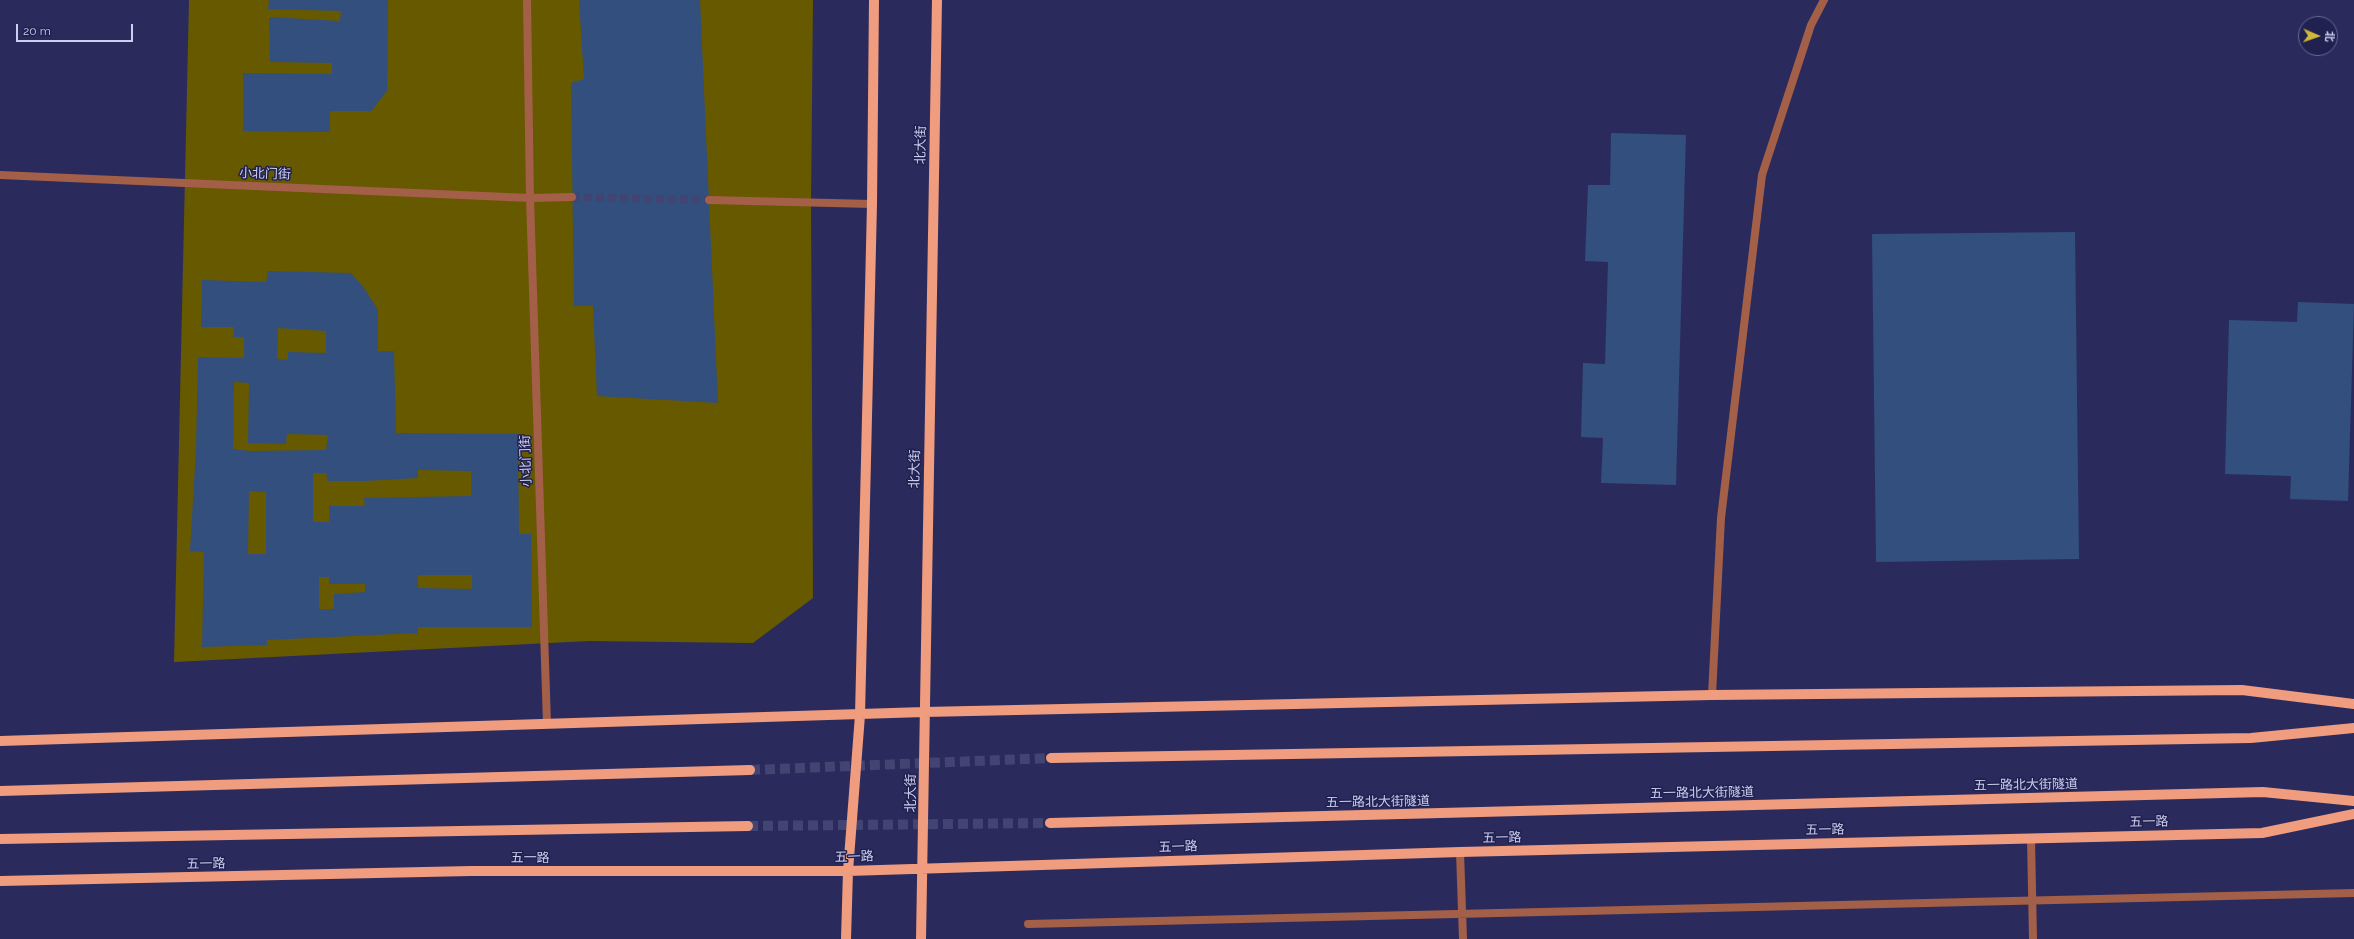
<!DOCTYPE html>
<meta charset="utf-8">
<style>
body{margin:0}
#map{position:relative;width:2354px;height:939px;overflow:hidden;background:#2a2b5c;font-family:Raleway,"Noto Sans SC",sans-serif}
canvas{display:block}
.north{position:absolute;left:2298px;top:16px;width:40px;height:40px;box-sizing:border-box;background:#212151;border:1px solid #656790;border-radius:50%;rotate:92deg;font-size:11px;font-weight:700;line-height:16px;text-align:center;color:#cbcfee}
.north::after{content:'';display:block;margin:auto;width:14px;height:18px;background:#ceb837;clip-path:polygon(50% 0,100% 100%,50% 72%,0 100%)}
.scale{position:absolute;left:16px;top:24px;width:117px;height:18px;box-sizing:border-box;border:2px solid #cbcfee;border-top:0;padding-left:5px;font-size:12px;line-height:14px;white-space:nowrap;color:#cbcfee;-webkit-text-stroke:3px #212151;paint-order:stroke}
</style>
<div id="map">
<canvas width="2354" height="939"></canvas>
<div class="north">北</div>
<div class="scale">20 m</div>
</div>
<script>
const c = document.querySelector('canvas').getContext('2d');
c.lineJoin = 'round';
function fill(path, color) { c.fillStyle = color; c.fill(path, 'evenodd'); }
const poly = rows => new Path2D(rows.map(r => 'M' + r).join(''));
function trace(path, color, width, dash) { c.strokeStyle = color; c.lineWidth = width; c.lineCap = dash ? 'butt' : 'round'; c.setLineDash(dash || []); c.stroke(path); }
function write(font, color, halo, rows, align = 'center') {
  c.font = font + ' Raleway,"Noto Sans SC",sans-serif'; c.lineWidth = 3; c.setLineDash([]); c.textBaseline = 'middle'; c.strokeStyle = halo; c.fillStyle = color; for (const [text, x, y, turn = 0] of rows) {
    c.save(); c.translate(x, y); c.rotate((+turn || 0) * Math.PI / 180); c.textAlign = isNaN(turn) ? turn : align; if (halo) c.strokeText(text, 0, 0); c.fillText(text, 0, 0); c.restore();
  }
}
const green = poly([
 [189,0,813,0,811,204,813,598,753,643,589,641,174,662]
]);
const building = poly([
 [269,0,388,0,387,91,371,111,330,111,330,132,243,131,243,73,332,74,332,63,270,62,269,17,340,21,341,11,268,9],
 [579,0,700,0,718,403,597,396,593,306,574,306,571,83,584,79],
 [1611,133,1686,135,1676,485,1601,483,1603,438,1581,437,1583,363,1605,364,1608,262,1585,261,1588,185,1610,185],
 [2075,232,2079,559,1876,562,1872,234],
 [268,271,351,273,364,288,378,310,378,351,394,351,396,433,518,434,519,534,531,534,532,627,418,627,418,633,267,640,267,645,202,647,204,552,190,551,196,449,198,357,244,358,244,337,233,337,234,327,201,327,202,280,266,282],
 [278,328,326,331,326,353,288,352,288,360,277,359],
 [234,382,249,383,248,443,286,444,287,434,328,435,326,450,250,451,233,449],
 [418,470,471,471,471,496,364,498,365,506,329,506,329,522,313,522,313,473,326,473,328,481,365,481,418,478],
 [249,491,266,492,266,554,248,554],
 [418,575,472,575,472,589,418,588],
 [319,577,329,577,329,584,365,584,365,592,334,594,334,609,319,609],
 [2298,302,2354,304,2348,501,2290,499,2291,476,2225,474,2229,320,2297,322]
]);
const minorTunnel = poly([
 [572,197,709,200]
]);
const primaryTunnel = poly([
 [750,770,1051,758],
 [748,826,1050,823]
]);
const service = poly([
 [1460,852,1463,939],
 [1028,924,2354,893]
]);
const minor = poly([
 [527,0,530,198,547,724],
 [0,175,530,198,572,197],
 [709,200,872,204],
 [1712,695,1721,518,1762,175,1811,25,1824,0],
 [2031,838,2033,939]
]);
const primary = poly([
 [0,741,924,712,1712,695,2242,690,2354,704],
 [1051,758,2251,738,2354,728],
 [0,791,750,770],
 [1050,823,2263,792,2354,801],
 [0,839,748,826],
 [0,881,471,871,848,871,1460,852,2262,833,2354,814],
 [846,939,848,871,860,715,872,204,874,0],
 [921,939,937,0]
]);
const streetNames = [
 ["北大街",921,145,-89],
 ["小北门街",265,174,2],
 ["小北门街",526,461,-92],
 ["北大街",915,469,-89],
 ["五一路北大街隧道",2026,785,-1],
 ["北大街",911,793,-90],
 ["五一路北大街隧道",1702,793,-1],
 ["五一路北大街隧道",1378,802,-1],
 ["五一路",2149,822,-1],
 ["五一路",1825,830,-1],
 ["五一路",1502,838,-1],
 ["五一路",1178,847,-2],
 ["五一路",854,857,-2],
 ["五一路",530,858],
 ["五一路",206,864,-1]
];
fill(green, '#665900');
fill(building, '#324f7e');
trace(minorTunnel, '#424472', 8, [8, 4]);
trace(primaryTunnel, '#424472', 10, [10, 5]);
trace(service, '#a35f48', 8);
trace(minor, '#a35f48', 8);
trace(primary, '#f09c7f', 10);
write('13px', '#cbcfee', '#212151', streetNames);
</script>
